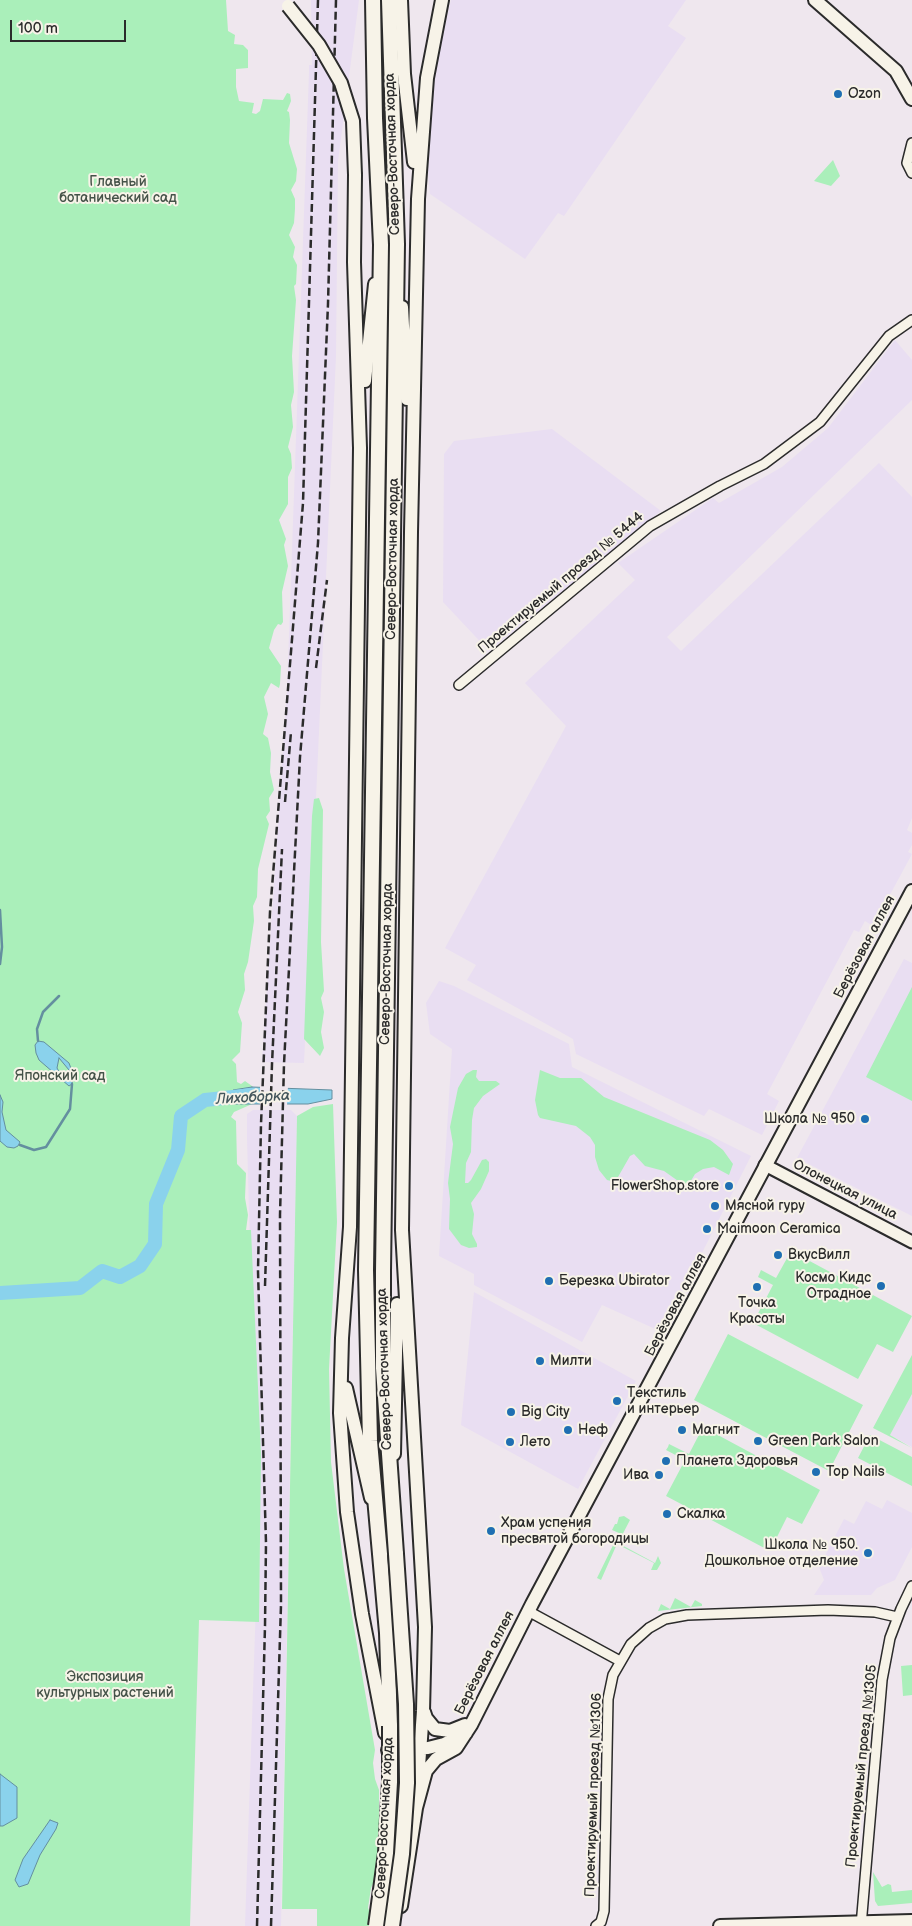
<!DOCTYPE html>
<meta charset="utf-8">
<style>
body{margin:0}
#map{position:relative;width:912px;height:1926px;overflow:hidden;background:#efe7ee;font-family:"Balsamiq Sans",sans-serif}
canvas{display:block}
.scale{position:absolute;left:10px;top:20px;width:116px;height:22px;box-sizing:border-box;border:2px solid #2b2b2b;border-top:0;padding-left:6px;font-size:15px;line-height:18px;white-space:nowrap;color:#2b2b2b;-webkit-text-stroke:4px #f7f3e8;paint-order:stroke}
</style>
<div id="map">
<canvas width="912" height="1926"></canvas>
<div class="scale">100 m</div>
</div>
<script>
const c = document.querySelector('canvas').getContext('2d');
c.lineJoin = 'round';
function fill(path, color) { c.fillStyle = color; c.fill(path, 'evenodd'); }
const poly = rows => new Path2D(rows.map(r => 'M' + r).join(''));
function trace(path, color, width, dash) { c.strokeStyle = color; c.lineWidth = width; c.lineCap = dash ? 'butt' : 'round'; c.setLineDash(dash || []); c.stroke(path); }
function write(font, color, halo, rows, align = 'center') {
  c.font = font + ' "Balsamiq Sans",sans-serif'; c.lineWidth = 4; c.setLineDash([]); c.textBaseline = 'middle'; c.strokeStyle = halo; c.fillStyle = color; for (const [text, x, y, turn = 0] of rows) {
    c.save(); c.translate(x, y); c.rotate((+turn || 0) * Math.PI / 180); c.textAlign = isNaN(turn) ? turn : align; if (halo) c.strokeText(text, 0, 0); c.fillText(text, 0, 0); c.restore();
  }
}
const built = poly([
 [311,0,359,0,338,161,336,356,304,1063,262,1062,287,691,309,72,309,65,312,65],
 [451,0,686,0,668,26,686,38,564,216,558,213,525,259,430,194,428,171,433,79],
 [895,340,912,360,912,400,667,637,681,651,879,463,912,497,912,818,907,830,912,833,912,845,908,852,912,854,873,926,865,921,859,932,854,930,767,1094,779,1101,762,1135,709,1109,704,1116,576,1054,573,1039,467,980,476,965,445,948,566,726,525,683,635,580,618,563,713,498,719,503,782,467,828,428],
 [552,429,661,511,489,651,443,602,444,454,454,441],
 [904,959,912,963,912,1216,797,1158],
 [439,981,454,986,569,1044,572,1067,751,1156,662,1332,602,1305,582,1342,474,1285,474,1274,439,1256,452,1049,430,1034,426,1003],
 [253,1110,291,1110,297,1116,281,1926,245,1926,258,1544,247,1138,247,1114],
 [474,1292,636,1381,578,1489,461,1425],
 [912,1394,912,1447,890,1435],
 [887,1500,912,1513,912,1547,895,1580,877,1588,871,1595,814,1595,824,1580,819,1567,844,1519,854,1524,866,1501,882,1509]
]);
const green = poly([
 [0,0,226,0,228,31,235,35,234,44,243,45,248,50,248,68,236,69,236,87,239,101,254,103,252,113,256,114,260,111,263,99,283,100,287,93,290,94,291,101,287,111,289,112,290,120,289,143,297,169,296,181,291,190,295,199,295,209,294,223,289,235,295,247,293,257,297,265,296,284,294,286,296,300,292,356,294,392,291,405,293,427,288,447,291,454,292,468,288,477,288,504,279,520,286,539,284,545,288,566,282,592,283,622,281,625,278,624,274,630,269,648,281,666,280,684,279,688,271,683,264,697,268,714,263,734,268,738,271,753,270,772,274,790,269,798,270,811,266,817,269,824,258,869,257,897,253,906,254,921,248,962,244,974,245,990,238,1012,242,1023,240,1052,232,1060,236,1064,237,1082,241,1084,245,1081,252,1086,252,1104,234,1112,231,1117,236,1121,237,1164,246,1173,245,1198,248,1215,246,1230,251,1230,261,1455,259,1622,199,1620,190,1926,0,1926],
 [833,160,840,176,831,186,814,181],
 [319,798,323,810,321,942,324,991,321,998,324,1012,321,1032,324,1048,320,1056,304,1039,312,816,314,799],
 [912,987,912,1101,866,1077],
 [473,1070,477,1070,476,1077,479,1081,496,1081,500,1084,483,1096,474,1108,472,1120,471,1152,466,1163,465,1183,468,1183,471,1180,482,1160,486,1159,489,1162,489,1171,481,1189,471,1203,474,1214,472,1234,477,1244,477,1247,469,1248,461,1245,449,1229,450,1199,448,1183,453,1144,450,1127,458,1088,466,1074],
 [540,1070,560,1078,581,1078,604,1097,710,1140,723,1150,733,1164,729,1175,714,1167,703,1169,695,1174,689,1184,681,1183,664,1171,645,1166,634,1154,630,1156,618,1177,611,1181,607,1180,599,1170,595,1157,595,1145,590,1137,576,1126,540,1118,538,1115,535,1100],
 [333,1104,337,1222,329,1369,331,1462,344,1569,375,1750,373,1763,375,1779,379,1790,379,1849,376,1877,371,1888,368,1908,371,1915,369,1926,317,1926,317,1909,282,1909,297,1116,313,1107],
 [791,1251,912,1316,893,1352,877,1344,858,1379,753,1323,773,1285,758,1277,761,1270,776,1278],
 [728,1334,863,1405,829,1471,694,1400],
 [912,1355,912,1394,890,1435,912,1448,873,1428],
 [703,1427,820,1490,802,1524,787,1517,770,1551,666,1496,685,1460,666,1450,668,1447,669,1444,689,1454],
 [870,1435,912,1457,912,1486,858,1458],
 [624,1516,630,1520,618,1543,655,1563,658,1556,661,1563,657,1570,651,1570,654,1563,617,1544,601,1580,597,1578,619,1533,612,1530,615,1524,617,1524,619,1517],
 [675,1598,691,1607,695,1600,702,1604,702,1606,658,1611,661,1604,670,1609],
 [912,1665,912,1695,903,1696,901,1666],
 [873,1872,882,1887,888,1884,891,1885,892,1892,912,1890,912,1903,878,1906,875,1901]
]);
const water = poly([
 [38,1041,44,1042,69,1063,73,1074,72,1084,69,1086,39,1060,36,1053,35,1045,38,1041],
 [59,1058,69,1070,69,1080,61,1075,57,1068,59,1058],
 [252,1087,332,1090,332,1099,308,1104,234,1104,233,1090,252,1087],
 [0,1095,3,1102,2,1112,6,1130,20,1142,18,1146,14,1148,7,1147,0,1141,0,1095],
 [0,1774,17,1787,17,1818,3,1826,0,1826,0,1774],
 [50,1820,58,1823,56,1829,40,1855,28,1884,19,1887,15,1880,23,1859,50,1820]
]);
const pier = poly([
 [260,1085,288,1085,287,1106,260,1106]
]);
const stream = poly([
 [0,910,2,947,0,964],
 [38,1041,37,1029,43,1012,59,996],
 [20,1145,34,1150,46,1147,70,1109,72,1084]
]);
const river = poly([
 [0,1293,80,1288,102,1271,120,1277,140,1266,155,1244,156,1204,178,1150,181,1116,205,1100,252,1095]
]);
const minor = poly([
 [912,143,907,163,912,173],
 [459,685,650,526,720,486,764,464,820,422,889,336,912,320],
 [528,1611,620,1661],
 [596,1926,601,1922,604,1911,608,1699,613,1675,631,1644,649,1628,665,1619,687,1615,828,1610,875,1612,897,1617],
 [861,1926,882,1680,890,1638,901,1609,912,1586]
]);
const tertiary = poly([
 [765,1165,912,1242]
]);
const secondary = poly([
 [401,0,404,74,414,162],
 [815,0,896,71,912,99],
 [355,175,354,262,360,448,350,1227,342,1338,340,1413,347,1512,362,1614,385,1733],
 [402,307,407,399],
 [365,381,375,284],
 [346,1388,371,1498],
 [394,1454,397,1304],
 [424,1712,426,1718,435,1729,450,1731,465,1725],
 [388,1750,428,1748,444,1744,466,1733],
 [416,1808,423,1711,425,1627,402,1230,411,532,418,199,427,78,442,0],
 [401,1906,416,1808,426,1771,436,1759,456,1748,471,1725,532,1604,912,891],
 [720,1926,912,1921]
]);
const primary = poly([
 [373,0,375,118,381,245,366,1270,370,1441,387,1633,390,1726],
 [389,0,397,244,383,1271,383,1368,396,1554]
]);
const rail = poly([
 [316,668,327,580],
 [285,802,291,732],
 [265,1286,272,1064,282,849],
 [257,1926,265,1626,266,1543,258,1271,261,1124,270,912,303,503,318,0],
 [271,1926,281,1605,280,1215,284,1064,300,757,318,543,328,304,336,0]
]);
const secondaryBridge = poly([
 [288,6,319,45,341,83,353,121,355,175]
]);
const primaryBridge = poly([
 [376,1926,386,1853,390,1782,390,1726],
 [392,1926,402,1854,407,1783,406,1704,396,1554]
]);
const markers = [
 [838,94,5,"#1f6fb2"],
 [865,1119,5,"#1f6fb2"],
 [729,1186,5,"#1f6fb2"],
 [715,1206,5,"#1f6fb2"],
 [707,1229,5,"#1f6fb2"],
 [778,1255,5,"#1f6fb2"],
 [549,1281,5,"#1f6fb2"],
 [881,1286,5,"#1f6fb2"],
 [757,1287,5,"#1f6fb2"],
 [540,1361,5,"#1f6fb2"],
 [617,1401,5,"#1f6fb2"],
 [511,1412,5,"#1f6fb2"],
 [568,1430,5,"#1f6fb2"],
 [682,1430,5,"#1f6fb2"],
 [758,1441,5,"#1f6fb2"],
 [510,1442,5,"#1f6fb2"],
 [666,1461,5,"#1f6fb2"],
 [816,1472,5,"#1f6fb2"],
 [659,1475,5,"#1f6fb2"],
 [667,1514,5,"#1f6fb2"],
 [491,1531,5,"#1f6fb2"],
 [868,1553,5,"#1f6fb2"]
];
const poiNames = [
 ["Ozon",848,94],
 ["Школа № 950",855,1119,"right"],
 ["FlowerShop.store",719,1186,"right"],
 ["Мясной гуру",725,1206],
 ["Maimoon Ceramica",717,1229],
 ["ВкусВилл",788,1255],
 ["Космо Кидс",871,1278,"right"],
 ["Отрадное",871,1294,"right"],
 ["Березка Ubirator",559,1281],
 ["Точка",757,1303,"center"],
 ["Красоты",757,1319,"center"],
 ["Милти",550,1361],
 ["Текстиль",627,1393],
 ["и интерьер",627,1409],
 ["Big City",521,1412],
 ["Неф",578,1430],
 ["Магнит",692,1430],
 ["Green Park Salon",768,1441],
 ["Лето",520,1442],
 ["Планета Здоровья",676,1461],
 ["Top Nails",826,1472],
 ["Ива",649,1475,"right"],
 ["Скалка",677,1514],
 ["Храм успения",501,1523],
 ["пресвятой богородицы",501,1539],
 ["Школа № 950.",858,1545,"right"],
 ["Дошкольное отделение",858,1561,"right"]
];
const streetNames = [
 ["Северо-Восточная хорда",393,154,-92],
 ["Северо-Восточная хорда",393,559,-89],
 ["Проектируемый проезд № 5444",561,583,-40],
 ["Берёзовая аллея",865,947,-62],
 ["Северо-Восточная хорда",387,964,-89],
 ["Олонецкая улица",845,1190,27],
 ["Берёзовая аллея",676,1305,-62],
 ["Северо-Восточная хорда",385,1369,-92],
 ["Берёзовая аллея",485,1663,-63],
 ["Проектируемый проезд №1305",862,1766,-84],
 ["Проектируемый проезд №1306",594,1795,-88],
 ["Северо-Восточная хорда",385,1818,-87]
];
const parkNames = [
 ["Главный",118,182],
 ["ботанический сад",118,198],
 ["Японский сад",60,1076],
 ["Экспозиция",105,1677],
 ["культурных растений",105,1693]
];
const waterNames = [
 ["Лихоборка",253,1098,-3]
];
fill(built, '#e9def2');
fill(green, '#aaefba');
fill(water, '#8ad2ec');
trace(water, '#648f9f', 1);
fill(pier, '#efe7ee');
trace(stream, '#648f9f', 2.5);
trace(river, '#8ad2ec', 14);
trace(minor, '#2b2b2b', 12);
trace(tertiary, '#2b2b2b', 15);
trace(secondary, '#2b2b2b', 16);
trace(primary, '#2b2b2b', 18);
trace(minor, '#f7f3e8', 9);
trace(tertiary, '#f7f3e8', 11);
trace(secondary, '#f7f3e8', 12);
trace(primary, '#f7f3e8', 14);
trace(rail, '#2b2b2b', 2.5, [8, 4]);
trace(secondaryBridge, '#2b2b2b', 16, []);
trace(primaryBridge, '#2b2b2b', 18, []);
trace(secondaryBridge, '#f7f3e8', 12);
trace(primaryBridge, '#f7f3e8', 14);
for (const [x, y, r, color] of markers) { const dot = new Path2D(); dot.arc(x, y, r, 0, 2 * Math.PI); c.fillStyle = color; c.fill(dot); trace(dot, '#f7f3e8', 2); }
write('14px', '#2b2b2b', '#f7f3e8', poiNames, 'left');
write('14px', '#2b2b2b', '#f7f3e8', streetNames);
write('14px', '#445248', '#f7f3e8', parkNames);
write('italic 15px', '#43555b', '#f7f3e8', waterNames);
</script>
